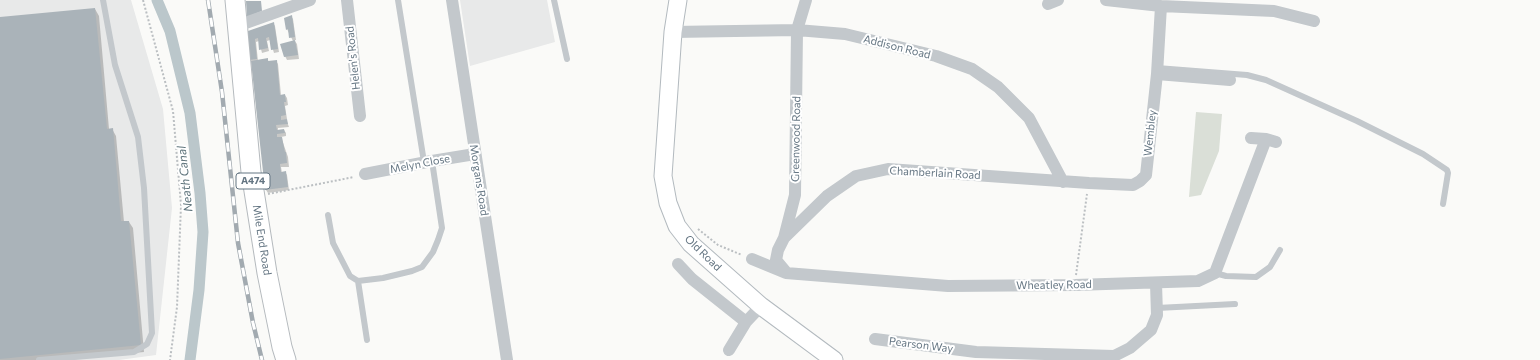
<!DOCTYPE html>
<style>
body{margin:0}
canvas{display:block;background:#fafaf8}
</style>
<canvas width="1540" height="360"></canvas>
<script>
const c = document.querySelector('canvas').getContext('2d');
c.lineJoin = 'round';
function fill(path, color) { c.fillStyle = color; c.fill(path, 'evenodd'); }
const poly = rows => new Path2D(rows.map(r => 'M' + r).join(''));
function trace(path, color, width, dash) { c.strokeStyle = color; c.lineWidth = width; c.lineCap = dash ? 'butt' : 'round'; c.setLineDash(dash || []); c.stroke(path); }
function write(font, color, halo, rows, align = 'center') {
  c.font = font + ' Commissioner,sans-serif'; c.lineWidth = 4; c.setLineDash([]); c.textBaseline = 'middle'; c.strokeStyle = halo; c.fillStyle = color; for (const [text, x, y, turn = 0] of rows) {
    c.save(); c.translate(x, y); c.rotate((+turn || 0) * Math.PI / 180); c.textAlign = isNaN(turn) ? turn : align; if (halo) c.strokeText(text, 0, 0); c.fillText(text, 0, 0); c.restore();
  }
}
const built = poly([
 [0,0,131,0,163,109,172,208,156,355,119,360,0,360],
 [460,0,547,0,555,42,470,66]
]);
const green = poly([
 [1196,112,1222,114,1219,151,1201,195,1189,197]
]);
const shadow = poly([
 [95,9,99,16,109,129,112,129,116,136,124,222,129,222,133,228,144,352,60,360,0,360,0,18],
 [291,16,293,19,296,40,294,40,297,44,299,59,287,60,285,56,293,41,287,29],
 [273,23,275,26,279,52,274,53,270,40,267,41,269,51,262,53,259,41,256,42,258,61,268,60,269,62,276,61,278,64,281,95,285,95,287,98,288,105,285,106,287,119,286,119,289,127,278,128,278,130,284,130,286,133,286,136,281,137,288,157,289,167,281,167,282,173,285,172,287,175,289,190,268,193,266,190,248,34]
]);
const canal = poly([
 [157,0,170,31,190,113,200,193,203,232,199,290,190,360]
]);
const building = poly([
 [246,1,261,1,262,11,247,17],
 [95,8,107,129,113,128,121,221,129,221,141,345,0,359,0,17],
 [292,15,295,37,289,38,288,29,286,30,284,18],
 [274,22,278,49,271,50,269,37,266,38,268,48,259,50,258,38,255,39,257,59,249,60,247,34,248,31],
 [295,40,298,55,284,57,280,44],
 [268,58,268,61,277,60,280,95,285,94,286,102,284,102,286,115,281,116,281,120,287,119,288,124,276,125,277,130,284,129,285,133,277,134,277,137,282,137,285,152,286,152,287,163,280,164,281,172,286,171,288,187,265,190,251,61]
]);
const path = poly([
 [143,0,173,111,181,205,177,307,170,360],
 [268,194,354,177],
 [698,229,718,245,742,255],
 [1076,275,1087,194]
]);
const lane = poly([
 [398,0,424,162],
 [554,0,567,59],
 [1157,68,1247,75,1266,80,1357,121,1423,154,1447,170,1448,173,1443,204],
 [328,215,333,243,350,276,358,281],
 [1215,273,1226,276,1256,277,1270,267,1280,250],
 [1157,308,1235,304],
 [367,340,358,281,383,278,412,271,422,267,433,252,438,240,442,228,432,161],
 [39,360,134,352,147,344,152,333,144,188,138,137,115,65,103,0]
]);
const street = poly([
 [347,0,360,116],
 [452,0,507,360],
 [1106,0,1161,6,1274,11,1314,21],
 [1048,4,1058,0],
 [237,26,310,0],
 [673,32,797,30,845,34,936,56,972,69,998,87,1029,118,1063,182],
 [1157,74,1230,80],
 [1251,138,1266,139,1276,142],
 [365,174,432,161,475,154],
 [784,238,827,196,856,176,888,169,1089,183,1133,185,1140,181,1146,175,1157,74,1161,6],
 [752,259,786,273,948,286,1075,285,1198,281,1215,273,1266,139],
 [678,264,692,279,746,322],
 [786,272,776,260,778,250,784,238,795,195,797,30,806,0],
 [875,339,976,352,1114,356,1130,348,1151,330,1157,315,1156,283],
 [729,350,746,322,761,306]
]);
const secondary = poly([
 [678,0,673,32,663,176,668,203,677,226,691,244,761,306,834,360]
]);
const primary = poly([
 [235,0,251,172,267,273,282,347,286,360]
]);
const rail = poly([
 [208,0,222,92,238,243,253,323,262,360]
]);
const shields = [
 [253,181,34]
];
const shieldNames = [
 ["A474",253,181]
];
const streetNames = [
 ["Addison Road",897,47,14],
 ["Helen's Road",353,58,-96],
 ["Wembley",1150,133,-84],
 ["Greenwood Road",796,139,-89],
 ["Melyn Close",420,164,-11],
 ["Chamberlain Road",935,173,3],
 ["Morgans Road",479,180,81],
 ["Mile End Road",262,240,81],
 ["Old Road",703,253,44],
 ["Wheatley Road",1054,285,-1],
 ["Pearson Way",921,345,7]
];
const waterNames = [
 ["Neath Canal",185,179,-96]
];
fill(built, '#e8e9e9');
fill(green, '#dadfd7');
fill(shadow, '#0003');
trace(canal, '#bbc7cb', 11);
fill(building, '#aab3b9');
trace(secondary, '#b3babf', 19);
trace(primary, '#b5babe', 21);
trace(path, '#bbbfc2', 2, [2, 2]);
trace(lane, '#c3c8cc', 6);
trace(street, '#c3c8cc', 12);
trace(secondary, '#fff', 17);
trace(primary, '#fff', 19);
trace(rail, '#a2aab0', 4.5);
trace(rail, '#fff', 3, [9]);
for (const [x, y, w] of shields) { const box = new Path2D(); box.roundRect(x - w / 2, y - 8, w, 16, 3); c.fillStyle = '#fff'; c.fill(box); trace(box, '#657683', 1); }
write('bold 10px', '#657683', null, shieldNames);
write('11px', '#657683', '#fff', streetNames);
write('italic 12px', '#60757c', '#fff', waterNames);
</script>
